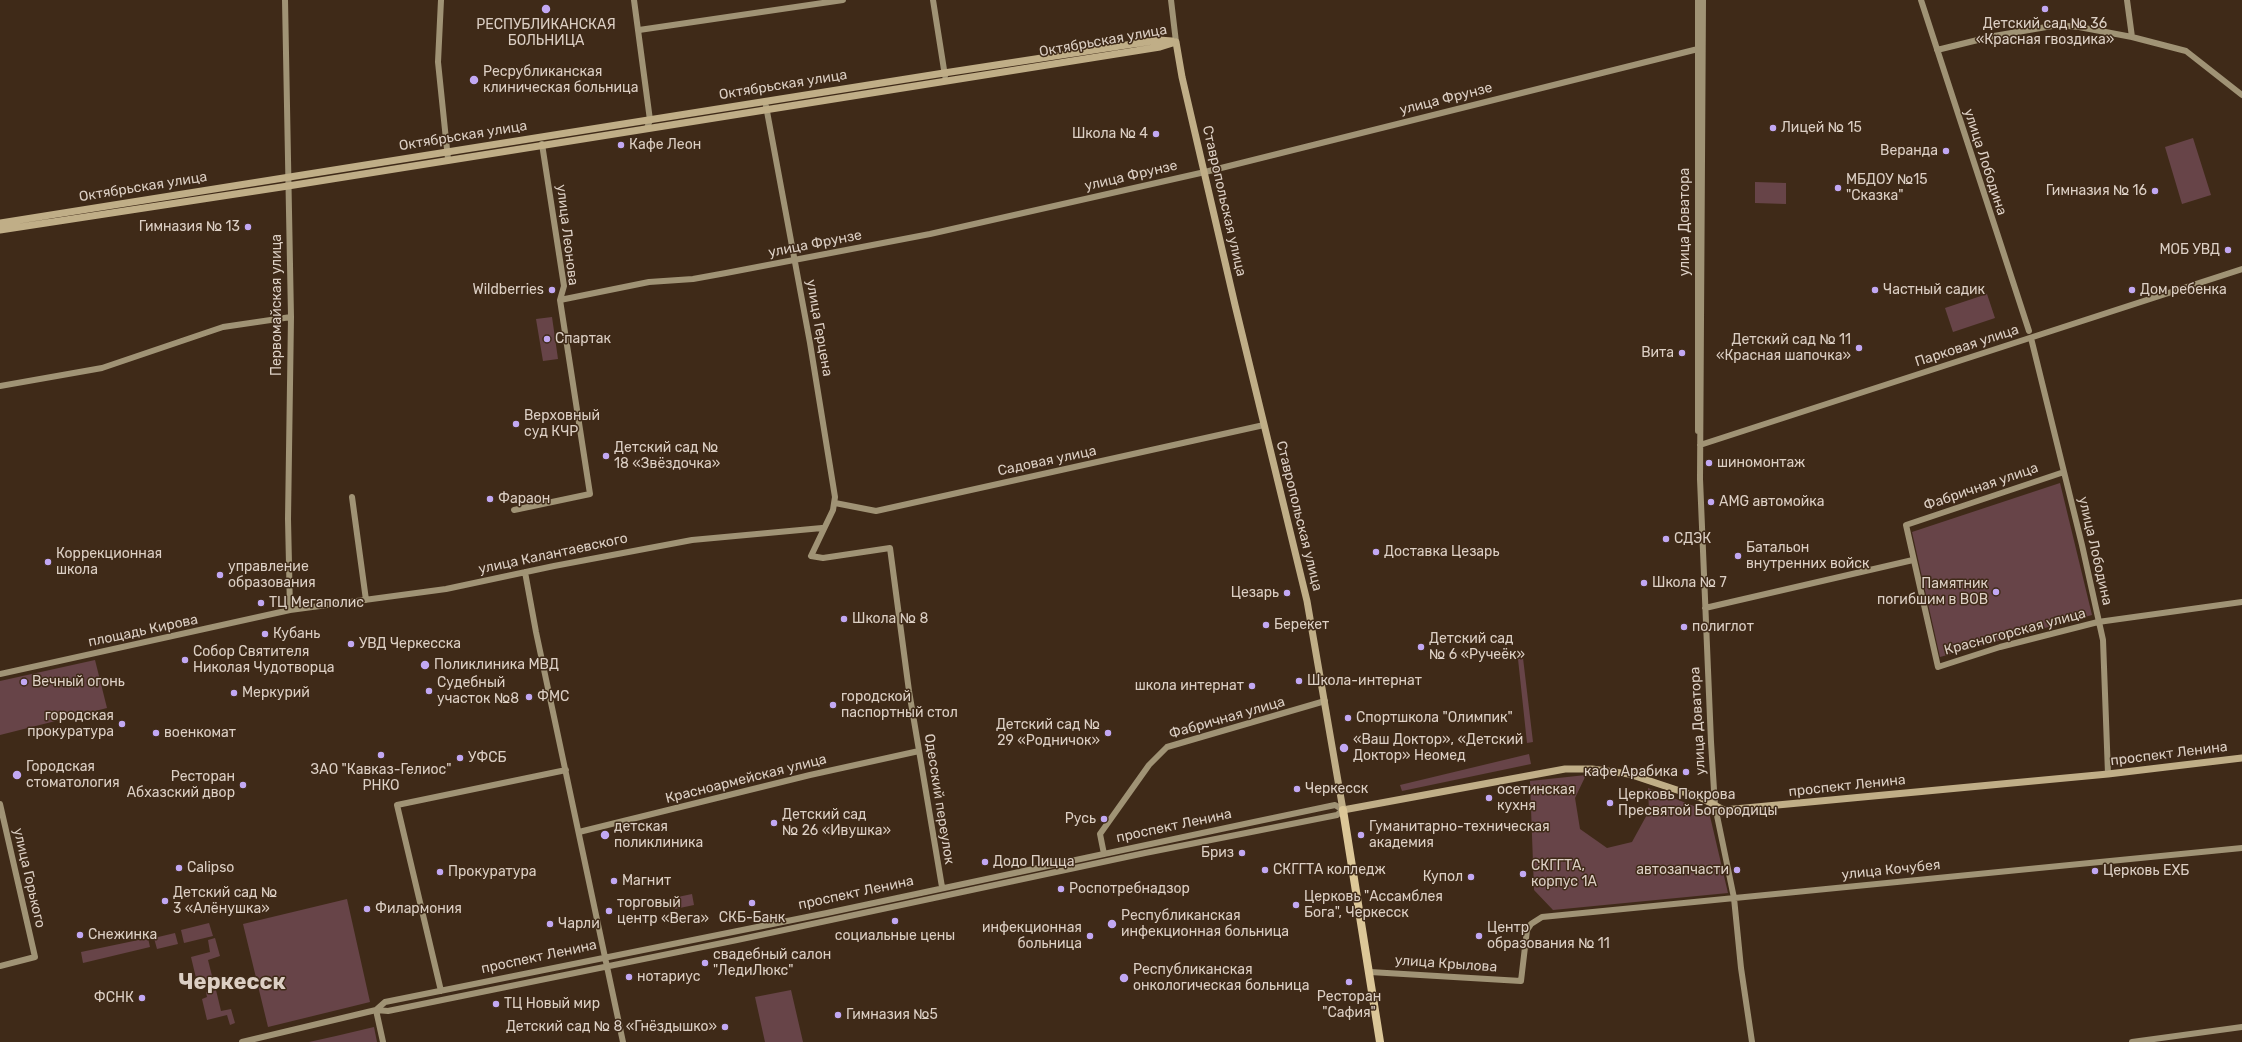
<!DOCTYPE html>
<meta charset="utf-8">
<style>
body{margin:0}
canvas{display:block;background:#3f2a18}
</style>
<canvas width="2242" height="1042"></canvas>
<script>
const c = document.querySelector('canvas').getContext('2d');
c.lineJoin = 'round';
function fill(path, color) { c.fillStyle = color; c.fill(path, 'evenodd'); }
const poly = rows => new Path2D(rows.map(r => 'M' + r).join(''));
function trace(path, color, width, dash) { c.strokeStyle = color; c.lineWidth = width; c.lineCap = dash ? 'butt' : 'round'; c.setLineDash(dash || []); c.stroke(path); }
function write(font, color, halo, rows, align = 'center') {
  c.font = font + ' Rubik,sans-serif'; c.lineWidth = 3; c.setLineDash([]); c.textBaseline = 'middle'; c.strokeStyle = halo; c.fillStyle = color; for (const [text, x, y, turn = 0] of rows) {
    c.save(); c.translate(x, y); c.rotate((+turn || 0) * Math.PI / 180); c.textAlign = isNaN(turn) ? turn : align; if (halo) c.strokeText(text, 0, 0); c.fillText(text, 0, 0); c.restore();
  }
}
const green = poly([
 [2193,138,2211,195,2182,204,2165,147],
 [1755,182,1786,183,1786,204,1755,203],
 [1987,294,1995,318,1953,332,1945,308],
 [552,317,558,359,543,361,536,319],
 [2060,483,2092,615,1940,657,1912,532],
 [1523,658,1533,742,1527,743,1518,659],
 [95,660,107,708,0,735,0,681],
 [1529,754,1531,764,1402,791,1400,785],
 [1586,775,1575,798,1580,829,1607,848,1632,842,1649,811,1648,788,1709,812,1728,893,1553,910,1534,890,1530,781],
 [692,894,694,905,675,909,673,898],
 [347,899,370,1002,268,1027,243,924],
 [209,923,213,936,184,943,181,930],
 [175,933,178,944,157,949,154,938],
 [148,938,150,947,83,963,81,952],
 [215,938,220,956,208,960,213,980,204,982,202,976,196,978,191,957,210,952,208,940],
 [216,990,221,1011,231,1009,235,1023,230,1025,227,1015,207,1020,202,999,207,997,206,992],
 [791,990,803,1042,765,1042,755,997],
 [374,1027,377,1042,309,1042,336,1036]
]);
const secondary = poly([
 [285,0,291,317,288,519,290,610],
 [441,0,438,62,448,159],
 [634,0,650,120,647,128],
 [933,0,945,76],
 [1171,0,1176,42],
 [1698,0,1698,431],
 [1703,0,1700,479,1711,742,1715,806,1734,898,1741,968,1752,1042],
 [1921,0,2029,331],
 [2127,0,2132,37,2186,51,2242,95],
 [639,30,843,0],
 [1937,50,1994,36,2058,25,2079,27,2132,37],
 [766,106,810,343,835,497,833,510,811,556,823,558,890,548,909,691,942,887],
 [560,300,649,282,693,279,726,273,930,234,1205,172,1702,48],
 [2031,338,2082,545,2103,640,2108,774],
 [0,386,102,368,223,327,291,317],
 [1700,445,2242,269],
 [2064,472,1906,525,1938,667,2000,647,2098,622,2242,602],
 [352,497,366,600],
 [835,503,876,511,1264,425],
 [514,510,590,494,560,300,564,286,542,144],
 [525,572,536,632,623,1042],
 [1705,608,1913,560],
 [0,674,290,610,446,589,554,566,692,540,822,528],
 [0,804,35,957,0,966],
 [579,832,810,775,919,751],
 [1104,854,1100,834,1149,765,1167,747,1325,701],
 [1370,972,1521,981,1527,930,1531,924,1542,917,2242,848],
 [441,991,397,805,566,770],
 [376,1010,383,1042],
 [242,1042,376,1010,388,1011,737,940,1145,853,1337,815,1343,810,1335,805,1254,822,827,913,385,1002,376,1010],
 [2132,1042,2242,1027]
]);
const primary = poly([
 [1176,42,1182,77,1235,305,1307,601,1343,810,1565,769,1592,769,1629,774,1701,798,1724,810,2108,774,2242,758],
 [0,223,944,73,1159,40,1172,41],
 [0,230,288,186,1160,47,1176,42]
]);
const highway = poly([
 [1343,810,1380,1042]
]);
const markers = [
 [546,9,5,"#c2a8f3"],
 [2045,9,4,"#c2a8f3"],
 [474,80,5,"#c2a8f3"],
 [1773,128,4,"#c2a8f3"],
 [1156,134,4,"#c2a8f3"],
 [621,145,4,"#c2a8f3"],
 [1946,151,4,"#c2a8f3"],
 [1838,188,4,"#c2a8f3"],
 [2155,191,4,"#c2a8f3"],
 [248,227,4,"#c2a8f3"],
 [2228,250,4,"#c2a8f3"],
 [552,290,4,"#c2a8f3"],
 [1875,290,4,"#c2a8f3"],
 [2132,290,4,"#c2a8f3"],
 [547,339,4,"#c2a8f3"],
 [1859,348,4,"#c2a8f3"],
 [1682,353,4,"#c2a8f3"],
 [516,424,4,"#c2a8f3"],
 [606,456,4,"#c2a8f3"],
 [1709,463,4,"#c2a8f3"],
 [490,499,4,"#c2a8f3"],
 [1711,502,4,"#c2a8f3"],
 [1666,539,4,"#c2a8f3"],
 [1376,552,4,"#c2a8f3"],
 [1738,556,4,"#c2a8f3"],
 [48,562,4,"#c2a8f3"],
 [220,575,4,"#c2a8f3"],
 [1644,583,4,"#c2a8f3"],
 [1996,592,4,"#c2a8f3"],
 [1287,593,4,"#c2a8f3"],
 [261,603,4,"#c2a8f3"],
 [844,619,4,"#c2a8f3"],
 [1266,625,4,"#c2a8f3"],
 [1684,627,4,"#c2a8f3"],
 [265,634,4,"#c2a8f3"],
 [351,644,4,"#c2a8f3"],
 [1421,647,4,"#c2a8f3"],
 [185,660,4,"#c2a8f3"],
 [425,665,5,"#c2a8f3"],
 [1299,681,4,"#c2a8f3"],
 [24,682,4,"#c2a8f3"],
 [1252,686,4,"#c2a8f3"],
 [429,691,4,"#c2a8f3"],
 [234,693,4,"#c2a8f3"],
 [529,697,4,"#c2a8f3"],
 [833,705,4,"#c2a8f3"],
 [1348,718,4,"#c2a8f3"],
 [122,724,4,"#c2a8f3"],
 [156,733,4,"#c2a8f3"],
 [1108,733,4,"#c2a8f3"],
 [1344,748,5,"#c2a8f3"],
 [381,755,4,"#c2a8f3"],
 [460,758,4,"#c2a8f3"],
 [1686,772,4,"#c2a8f3"],
 [17,775,5,"#c2a8f3"],
 [243,785,4,"#c2a8f3"],
 [1297,789,4,"#c2a8f3"],
 [1489,798,4,"#c2a8f3"],
 [1610,803,4,"#c2a8f3"],
 [1104,819,4,"#c2a8f3"],
 [774,823,4,"#c2a8f3"],
 [605,835,5,"#c2a8f3"],
 [1361,835,4,"#c2a8f3"],
 [1242,853,4,"#c2a8f3"],
 [985,862,4,"#c2a8f3"],
 [179,868,4,"#c2a8f3"],
 [1265,870,4,"#c2a8f3"],
 [1737,870,4,"#c2a8f3"],
 [2095,871,4,"#c2a8f3"],
 [440,872,4,"#c2a8f3"],
 [1523,874,4,"#c2a8f3"],
 [1471,877,4,"#c2a8f3"],
 [614,881,4,"#c2a8f3"],
 [1061,889,4,"#c2a8f3"],
 [165,901,4,"#c2a8f3"],
 [752,903,4,"#c2a8f3"],
 [1296,905,4,"#c2a8f3"],
 [367,909,4,"#c2a8f3"],
 [609,911,4,"#c2a8f3"],
 [895,921,4,"#c2a8f3"],
 [550,924,4,"#c2a8f3"],
 [1112,924,5,"#c2a8f3"],
 [80,935,4,"#c2a8f3"],
 [1090,936,4,"#c2a8f3"],
 [1479,936,4,"#c2a8f3"],
 [705,963,4,"#c2a8f3"],
 [629,977,4,"#c2a8f3"],
 [1124,978,5,"#c2a8f3"],
 [1349,982,4,"#c2a8f3"],
 [142,998,4,"#c2a8f3"],
 [496,1004,4,"#c2a8f3"],
 [838,1015,4,"#c2a8f3"],
 [725,1027,4,"#c2a8f3"]
];
const poiNames = [
 ["Детский сад № 36",2045,24,"center"],
 ["«Красная гвоздика»",2045,40,"center"],
 ["РЕСПУБЛИКАНСКАЯ",546,25,"center"],
 ["БОЛЬНИЦА",546,41,"center"],
 ["Ресрубликанская",483,72],
 ["клиническая больница",483,88],
 ["Лицей № 15",1781,128],
 ["Школа № 4",1148,134,"right"],
 ["Кафе Леон",629,145],
 ["Веранда",1938,151,"right"],
 ["МБДОУ №15",1846,180],
 ["\"Сказка\"",1846,196],
 ["Гимназия № 16",2147,191,"right"],
 ["Гимназия № 13",240,227,"right"],
 ["МОБ УВД",2220,250,"right"],
 ["Wildberries",544,290,"right"],
 ["Частный садик",1883,290],
 ["Дом ребенка",2140,290],
 ["Спартак",555,339],
 ["Детский сад № 11",1851,340,"right"],
 ["«Красная шапочка»",1851,356,"right"],
 ["Вита",1674,353,"right"],
 ["Верховный",524,416],
 ["суд КЧР",524,432],
 ["Детский сад №",614,448],
 ["18 «Звёздочка»",614,464],
 ["шиномонтаж",1717,463],
 ["Фараон",498,499],
 ["AMG автомойка",1719,502],
 ["СДЭК",1674,539],
 ["Батальон",1746,548],
 ["внутренних войск",1746,564],
 ["Доставка Цезарь",1384,552],
 ["Коррекционная",56,554],
 ["школа",56,570],
 ["управление",228,567],
 ["образования",228,583],
 ["Школа № 7",1652,583],
 ["Памятник",1988,584,"right"],
 ["погибшим в ВОВ",1988,600,"right"],
 ["Цезарь",1279,593,"right"],
 ["ТЦ Мегаполис",269,603],
 ["Школа № 8",852,619],
 ["Берекет",1274,625],
 ["полиглот",1692,627],
 ["Кубань",273,634],
 ["Детский сад",1429,639],
 ["№ 6 «Ручеёк»",1429,655],
 ["УВД Черкесска",359,644],
 ["Собор Святителя",193,652],
 ["Николая Чудотворца",193,668],
 ["Поликлиника МВД",434,665],
 ["Школа-интернат",1307,681],
 ["Вечный огонь",32,682],
 ["Судебный",437,683],
 ["участок №8",437,699],
 ["школа интернат",1244,686,"right"],
 ["Меркурий",242,693],
 ["ФМС",537,697],
 ["городской",841,697],
 ["паспортный стол",841,713],
 ["городская",114,716,"right"],
 ["прокуратура",114,732,"right"],
 ["Спортшкола \"Олимпик\"",1356,718],
 ["Детский сад №",1100,725,"right"],
 ["29 «Родничок»",1100,741,"right"],
 ["военкомат",164,733],
 ["«Ваш Доктор», «Детский",1353,740],
 ["Доктор» Неомед",1353,756],
 ["УФСБ",468,758],
 ["Городская",26,767],
 ["стоматология",26,783],
 ["ЗАО \"Кавказ-Гелиос\"",381,770,"center"],
 ["РНКО",381,786,"center"],
 ["кафе Арабика",1678,772,"right"],
 ["Ресторан",235,777,"right"],
 ["Абхазский двор",235,793,"right"],
 ["Черкесск",1305,789],
 ["осетинская",1497,790],
 ["кухня",1497,806],
 ["Церковь Покрова",1618,795],
 ["Пресвятой Богородицы",1618,811],
 ["Детский сад",782,815],
 ["№ 26 «Ивушка»",782,831],
 ["Русь",1096,819,"right"],
 ["детская",614,827],
 ["поликлиника",614,843],
 ["Гуманитарно-техническая",1369,827],
 ["академия",1369,843],
 ["Бриз",1234,853,"right"],
 ["Додо Пицца",993,862],
 ["СКГГТА,",1531,866],
 ["корпус 1А",1531,882],
 ["Calipso",187,868],
 ["СКГГТА колледж",1273,870],
 ["автозапчасти",1729,870,"right"],
 ["Церковь ЕХБ",2103,871],
 ["Прокуратура",448,872],
 ["Купол",1463,877,"right"],
 ["Магнит",622,881],
 ["Роспотребнадзор",1069,889],
 ["Детский сад №",173,893],
 ["3 «Алёнушка»",173,909],
 ["Церковь \"Ассамблея",1304,897],
 ["Бога\", Черкесск",1304,913],
 ["торговый",617,903],
 ["центр «Вега»",617,919],
 ["Филармония",375,909],
 ["Республиканская",1121,916],
 ["инфекционная больница",1121,932],
 ["СКБ-Банк",752,918,"center"],
 ["Чарли",558,924],
 ["инфекционная",1082,928,"right"],
 ["больница",1082,944,"right"],
 ["Центр",1487,928],
 ["образования № 11",1487,944],
 ["Снежинка",88,935],
 ["социальные цены",895,936,"center"],
 ["свадебный салон",713,955],
 ["\"ЛедиЛюкс\"",713,971],
 ["Республиканская",1133,970],
 ["онкологическая больница",1133,986],
 ["нотариус",637,977],
 ["Ресторан",1349,997,"center"],
 ["\"Сафия\"",1349,1013,"center"],
 ["ФСНК",134,998,"right"],
 ["ТЦ Новый мир",504,1004],
 ["Гимназия №5",846,1015],
 ["Детский сад № 8 «Гнёздышко»",717,1027,"right"]
];
const streetNames = [
 ["Октябрьская улица",1103,41,-10],
 ["Октябрьская улица",783,85,-9],
 ["улица Фрунзе",1446,99,-14],
 ["Октябрьская улица",463,136,-9],
 ["улица Лободина",1985,162,72],
 ["улица Фрунзе",1131,176,-13],
 ["Октябрьская улица",143,187,-9],
 ["Ставропольская улица",1224,201,77],
 ["улица Доватора",1685,222,-90],
 ["улица Леонова",567,235,83],
 ["улица Фрунзе",815,244,-11],
 ["Первомайская улица",277,305,-90],
 ["улица Герцена",819,328,80],
 ["Парковая улица",1967,346,-18],
 ["Садовая улица",1047,461,-12],
 ["Фабричная улица",1981,487,-19],
 ["Ставропольская улица",1299,516,76],
 ["улица Лободина",2095,551,77],
 ["улица Калантаевского",553,554,-12],
 ["площадь Кирова",143,631,-12],
 ["Красногорская улица",2015,632,-15],
 ["Фабричная улица",1227,718,-16],
 ["улица Доватора",1698,721,-93],
 ["проспект Ленина",2169,754,-7],
 ["Красноармейская улица",746,779,-14],
 ["проспект Ленина",1847,786,-6],
 ["Одесский переулок",939,799,81],
 ["проспект Ленина",1174,826,-12],
 ["улица Кочубея",1891,870,-6],
 ["улица Горького",29,878,77],
 ["проспект Ленина",856,893,-12],
 ["проспект Ленина",539,957,-12],
 ["улица Крылова",1446,964,4]
];
const townNames = [
 ["Черкесск",232,983]
];
fill(green, '#674448');
trace(secondary, '#a09375', 6);
trace(primary, '#c0ae87', 7);
trace(highway, '#dcc798', 8);
for (const [x, y, r, color] of markers) { const dot = new Path2D(); dot.arc(x, y, r, 0, 2 * Math.PI); c.fillStyle = color; c.fill(dot); trace(dot, '#3f2a18', 1.5); }
write('14px', '#dccfc4', '#3f2a18', poiNames, 'left');
write('14px', '#dccfc4', '#3f2a18', streetNames);
write('bold 22px', '#dccfc4', '#3f2a18', townNames);
</script>
